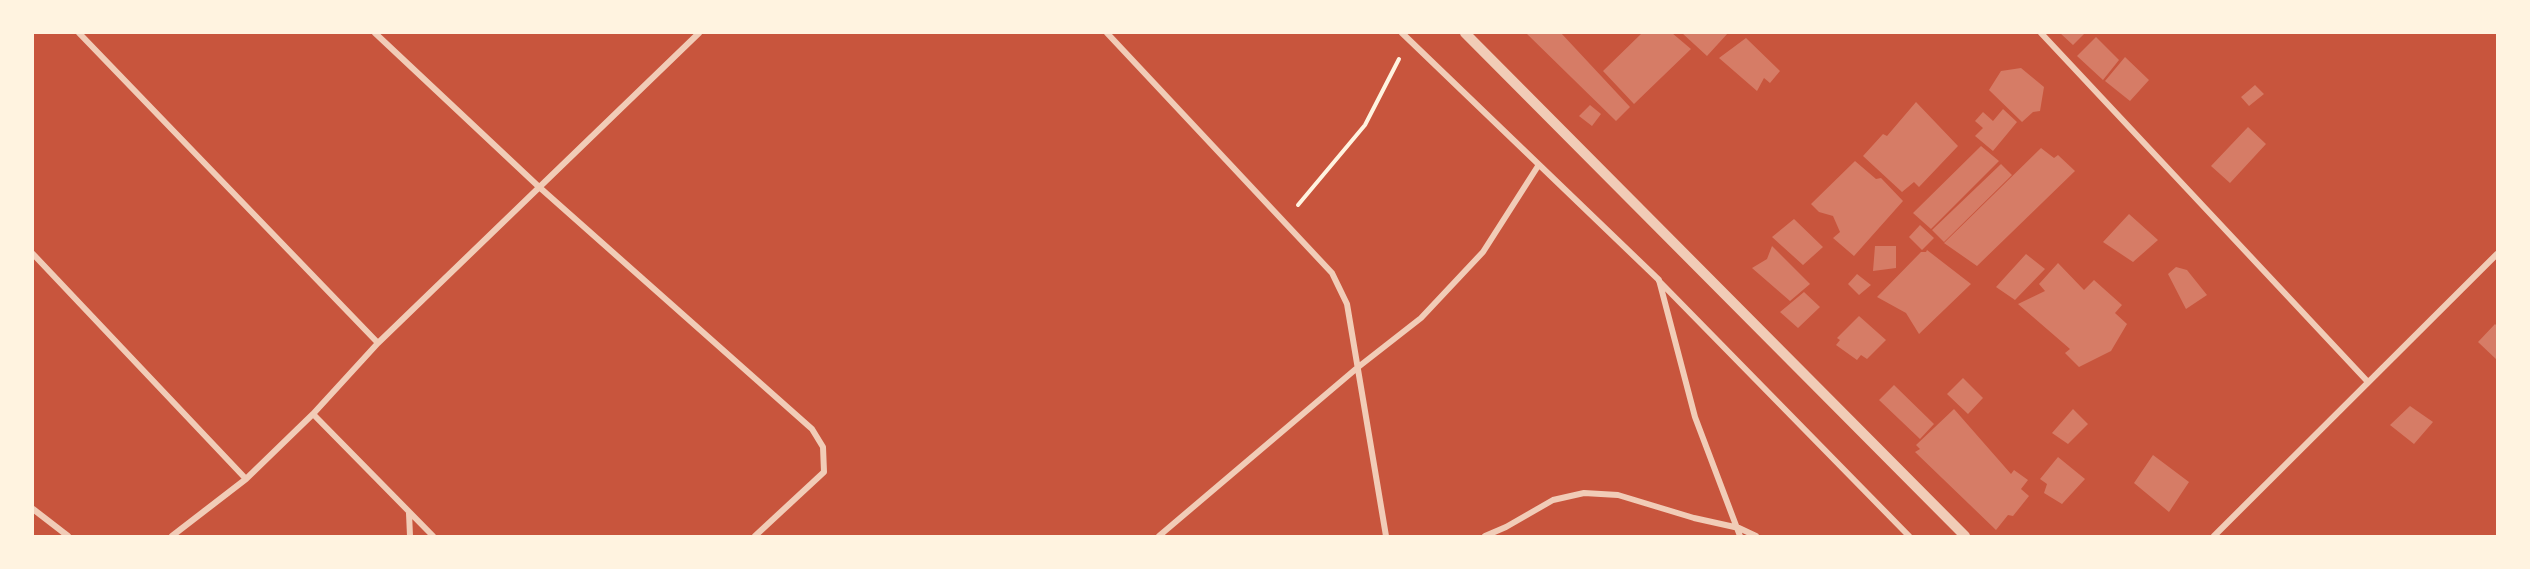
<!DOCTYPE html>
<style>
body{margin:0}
#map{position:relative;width:2530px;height:569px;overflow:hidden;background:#c8553d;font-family:"Titillium Web",sans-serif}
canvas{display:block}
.frame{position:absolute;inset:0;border:34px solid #fff3e0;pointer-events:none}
</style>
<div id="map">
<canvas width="2530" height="569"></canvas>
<div class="frame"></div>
</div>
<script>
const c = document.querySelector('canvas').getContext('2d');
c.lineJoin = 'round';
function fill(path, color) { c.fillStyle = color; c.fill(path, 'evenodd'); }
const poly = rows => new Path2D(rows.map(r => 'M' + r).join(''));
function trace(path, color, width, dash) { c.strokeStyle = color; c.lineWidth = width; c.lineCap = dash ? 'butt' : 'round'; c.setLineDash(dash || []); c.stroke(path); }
const building = poly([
 [1526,33,1561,33,1630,107,1616,121],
 [1642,33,1672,33,1691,49,1634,104,1603,71],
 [1682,33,1728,33,1707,56],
 [2060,33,2085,33,2073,45],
 [2096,37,2119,60,2103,80,2077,56],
 [1746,38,1780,71,1770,83,1764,78,1757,91,1719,58],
 [2125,57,2149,80,2130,101,2105,81],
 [2021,68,2044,87,2040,111,2033,112,2022,122,1989,90,2001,71],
 [2255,85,2264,94,2249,106,2241,97],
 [1916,102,1958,146,1919,187,1914,182,1902,192,1863,156,1883,134,1887,136],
 [1590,105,1601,114,1592,126,1579,116],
 [2003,109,2017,122,1993,151,1975,136,1983,128,1975,121,1983,112,1993,121],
 [2248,127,2266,144,2230,183,2211,166],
 [1981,146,1999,161,1931,229,1913,213],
 [2041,148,2054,158,2058,155,2075,171,1977,266,1944,243],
 [1855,161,1876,179,1881,178,1903,201,1854,256,1833,238,1840,232,1833,216,1819,212,1811,204],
 [2001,164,2012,175,1944,242,1932,230],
 [2129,214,2158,240,2133,262,2103,242],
 [1794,219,1823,247,1803,265,1772,237],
 [1920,225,1934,238,1922,250,1909,237],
 [1772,246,1810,284,1790,301,1752,268,1767,259],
 [1875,246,1896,246,1896,268,1873,271],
 [1927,250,1971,284,1919,334,1906,313,1877,297,1921,252,1926,252],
 [2026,254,2045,269,2015,300,1996,287],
 [2058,263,2084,290,2094,280,2122,305,2115,313,2127,324,2111,351,2079,367,2065,353,2070,349,2018,304,2045,291,2039,284],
 [2176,267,2187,270,2207,295,2186,309,2168,274],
 [1857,274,1871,285,1859,295,1848,284],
 [1804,292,1820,307,1798,328,1780,312],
 [1859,316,1886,340,1867,359,1861,355,1857,360,1836,345,1840,340,1837,338],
 [2495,324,2497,326,2497,360,2478,342],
 [1963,378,1983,398,1968,414,1947,394],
 [1894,385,1934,424,1920,439,1879,400],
 [2410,406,2433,422,2414,444,2390,425],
 [1954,409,2011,474,2014,470,2028,480,2021,489,2029,496,2013,516,2008,515,1996,530,1915,452,1920,449,1916,445],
 [2073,409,2088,424,2068,444,2052,433],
 [2153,455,2189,482,2169,512,2134,483],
 [2058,457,2085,479,2062,504,2044,493,2047,484,2040,479]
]);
const path = poly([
 [1298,205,1365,125,1399,59]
]);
const minor = poly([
 [79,33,378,343],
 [375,33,538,186,812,429,823,447,824,472,755,536],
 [1107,33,1332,273,1347,304,1386,536],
 [1402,33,1659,280,1695,417,1740,536],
 [2041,33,2368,382],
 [33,254,246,479],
 [1659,281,1909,536],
 [313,414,433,536],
 [33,509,68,536],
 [409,513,410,536],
 [172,536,246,479,313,414,378,343,699,33],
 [1159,536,1357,368,1421,318,1483,252,1538,166],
 [1485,536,1506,527,1553,500,1584,493,1618,495,1694,518,1739,528,1756,536],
 [2214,536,2497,254]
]);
const tertiary = poly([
 [1465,33,1965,536]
]);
fill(building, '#d67c66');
trace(path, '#fff3e0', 4);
trace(minor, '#f1ccb7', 6);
trace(tertiary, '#f1ccb7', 10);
</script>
